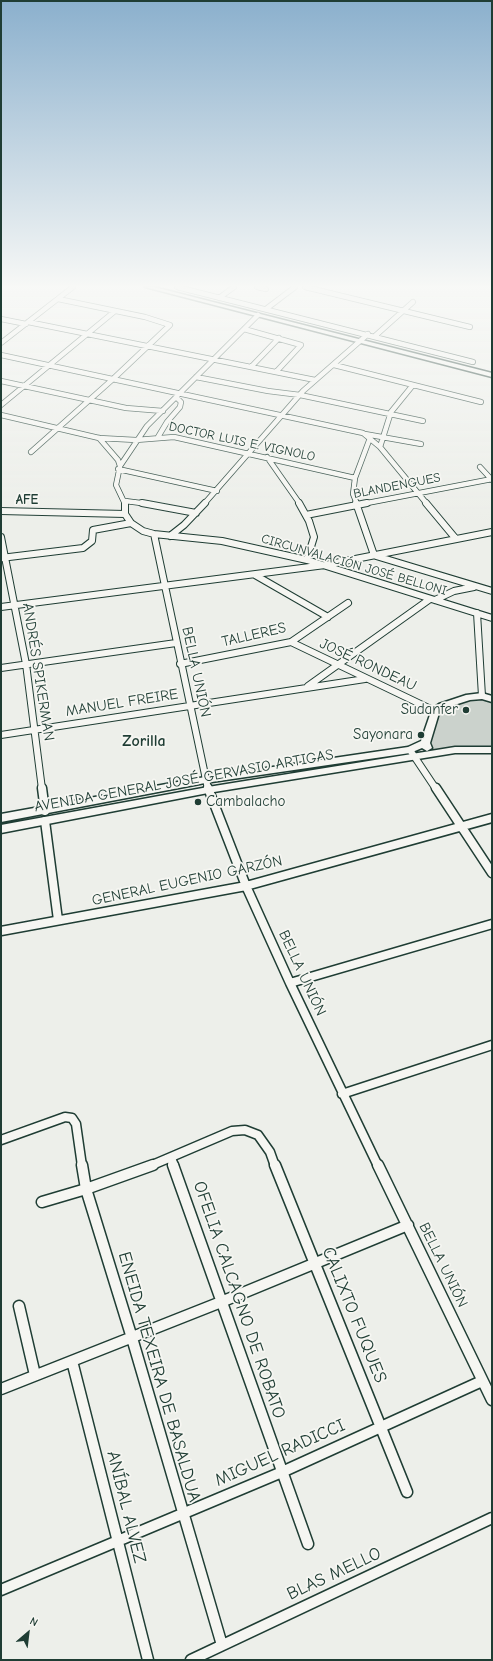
<!DOCTYPE html>
<meta charset="utf-8">
<style>
body{margin:0}
#map{position:relative;width:493px;height:1661px;overflow:hidden;background:#edefea;font-family:"Comic Neue",sans-serif}
canvas{display:block}
.frame{position:absolute;inset:0;border:2px solid #1f3d34;pointer-events:none}
.north{position:absolute;left:8px;top:1613px;width:40px;height:40px;-webkit-text-stroke:3px #f6f6f2;paint-order:stroke;rotate:28deg;font-size:11px;font-weight:700;line-height:16px;text-align:center;color:#1f3d34}
.north::after{content:'';display:block;margin:auto;width:14px;height:18px;background:#1f3d34;clip-path:polygon(50% 0,100% 100%,50% 72%,0 100%)}
</style>
<div id="map">
<canvas width="493" height="1661"></canvas>
<div class="frame"></div>
<div class="north">N</div>
</div>
<script>
const c = document.querySelector('canvas').getContext('2d');
c.lineJoin = 'round';
function fill(path, color) { c.fillStyle = color; c.fill(path, 'evenodd'); }
const poly = rows => new Path2D(rows.map(r => 'M' + r).join(''));
function trace(path, color, width, dash) { c.strokeStyle = color; c.lineWidth = width; c.lineCap = dash ? 'butt' : 'round'; c.setLineDash(dash || []); c.stroke(path); }
function write(font, color, halo, rows, align = 'center') {
  c.font = font + ' "Comic Neue",sans-serif'; c.lineWidth = 3.5; c.setLineDash([]); c.textBaseline = 'middle'; c.strokeStyle = halo; c.fillStyle = color; for (const [text, x, y, turn = 0] of rows) {
    c.save(); c.translate(x, y); c.rotate((+turn || 0) * Math.PI / 180); c.textAlign = isNaN(turn) ? turn : align; if (halo) c.strokeText(text, 0, 0); c.fillText(text, 0, 0); c.restore();
  }
}
const green = poly([
 [474,699,492,701,492,748,463,747,435,751,430,749,438,714,453,705]
]);
const minorFar3 = poly([
 [177,287,473,362],
 [257,287,266,289],
 [305,287,470,327],
 [219,298,234,287],
 [266,309,295,287],
 [1,319,26,324],
 [28,322,315,380],
 [244,329,301,345,276,372],
 [375,336,413,302],
 [1,343,73,287],
 [1,355,363,433,380,447,427,504],
 [334,365,481,402],
 [251,367,279,338],
 [196,377,268,391,300,395,423,421],
 [1,381,126,408,163,411],
 [1,405,115,311],
 [1,415,99,438,136,440,174,437,355,478,353,494,357,504],
 [365,434,421,444],
 [158,437,167,422,180,407,181,402,176,397],
 [99,438,118,460,120,466,116,485,125,504],
 [380,447,391,412,413,385],
 [31,452,113,379,170,325,145,317,58,299],
 [267,457,300,504],
 [120,466,147,426,258,315],
 [480,467,492,480],
 [118,469,217,491],
 [355,478,370,438],
 [125,501,149,504],
 [204,504,303,391,368,334],
 [362,504,492,479]
]);
const minorFar2 = poly([
 [125,503,125,514],
 [142,503,196,513],
 [299,503,309,521,314,537,307,560],
 [356,503,374,555],
 [426,503,456,539],
 [1,511,125,514,131,523,143,531,154,534,222,541,307,560,492,618],
 [306,515,367,503],
 [154,534,208,789],
 [170,536,184,525,205,503],
 [1,537,26,664,42,789],
 [376,556,492,591],
 [1,558,83,548,92,541,93,530,131,523],
 [255,575,328,617],
 [435,600,454,591,474,587],
 [1,607,325,565,492,532],
 [477,613,482,696],
 [291,642,435,711],
 [180,664,291,642,348,603],
 [1,668,176,643],
 [308,686,430,599],
 [1,735,365,679],
 [410,750,436,789]
]);
const minorFar1 = poly([
 [42,788,45,811],
 [208,788,246,886,290,983,378,1166],
 [436,788,492,873],
 [45,821,58,920],
 [1,931,246,886,492,818],
 [290,983,492,924],
 [342,1094,492,1045],
 [1,1140,65,1117,72,1118,76,1124,82,1166],
 [171,1158,174,1166],
 [150,1166,232,1131,245,1130,258,1135,270,1152,275,1166]
]);
const minor = poly([
 [82,1165,86,1189,132,1338,222,1645],
 [173,1165,308,1544],
 [275,1165,407,1492],
 [378,1165,492,1400],
 [42,1202,86,1189,153,1165],
 [19,1306,35,1375],
 [72,1361,148,1660],
 [1,1389,221,1302,408,1225],
 [1,1590,282,1472,482,1381],
 [191,1660,492,1518]
]);
const tertiary = poly([
 [145,287,154,287,492,373,492,377,145,287]
]);
const secondary = poly([
 [482,693,492,696,492,702,482,699,470,700,445,708,439,713,430,743,432,748,427,751,422,748,410,753,205,783,1,822,1,814,205,777,408,747,421,741,432,709,439,704,466,695,482,693],
 [455,747,492,747,492,753,455,753,208,793,1,833,1,825,208,787,455,747]
]);
const markers = [
 [466,710,4,"#1f3d34"],
 [421,735,4,"#1f3d34"],
 [198,802,4,"#1f3d34"]
];
const farStreetnames = [
 ["DOCTOR LUIS E. VIGNOLO",242,442,12],
 ["BLANDENGUES",397,486,-11],
 ["CIRCUNVALACIÓN JOSÉ BELLONI",354,565,16]
];
const farNeighbourhoodnames = [
 ["AFE",27,500]
];
const streetNames = [
 ["TALLERES",254,635,-13],
 ["JOSÉ RONDEAU",368,665,25],
 ["ANDRÉS SPIKERMAN",38,672,81],
 ["BELLA UNIÓN",196,672,78],
 ["MANUEL FREIRE",122,703,-9],
 ["AVENIDA GENERAL JOSÉ GERVASIO ARTIGAS",184,781,-10],
 ["GENERAL EUGENIO GARZÓN",187,881,-12],
 ["BELLA UNIÓN",302,973,65],
 ["BELLA UNIÓN",443,1265,64]
];
const poiNames = [
 ["Sudanfer",458,710],
 ["Sayonara",413,735],
 ["Cambalacho",206,802,"left"]
];
const neighbourhoodNames = [
 ["Zorilla",144,741]
];
const nearStreetnames = [
 ["OFELIA CALCAGNO DE ROBATO",239,1300,71],
 ["CALIXTO FUQUES",354,1315,68],
 ["ENEIDA TEXEIRA DE BASALDUA",159,1377,74],
 ["MIGUEL RADICCI",280,1453,-24],
 ["ANÍBAL ALVEZ",126,1507,76],
 ["BLAS MELLO",334,1574,-25]
];
fill(green, '#cbd2cc');
trace(minorFar3, '#1f3d34', 6);
trace(minorFar2, '#1f3d34', 8);
trace(minorFar1, '#1f3d34', 11);
trace(minor, '#1f3d34', 13);
trace(tertiary, '#1f3d34', 3);
trace(secondary, '#1f3d34', 3);
trace(minorFar3, '#f6f6f2', 4.5);
trace(minorFar2, '#f6f6f2', 6);
trace(minorFar1, '#f6f6f2', 8);
trace(minor, '#f6f6f2', 10);
fill(tertiary, '#f6f6f2');
fill(secondary, '#f6f6f2');
const sky = c.createLinearGradient(0, 0, 0, 520);
sky.addColorStop(0, '#8bb0cd');
sky.addColorStop(0.55, '#f7f8f6');
sky.addColorStop(1, '#f7f8f600');
c.fillStyle = sky;
c.fillRect(0, 0, 493, 520);
for (const [x, y, r, color] of markers) { const dot = new Path2D(); dot.arc(x, y, r, 0, 2 * Math.PI); c.fillStyle = color; c.fill(dot); trace(dot, '#f6f6f2', 1.5); }
write('13px', '#1f3d34', '#f6f6f2', farStreetnames);
write('bold 13px', '#1f3d34', '#f6f6f2', farNeighbourhoodnames);
write('15px', '#1f3d34', '#f6f6f2', streetNames);
write('15px', '#1f3d34', '#f6f6f2', poiNames, 'right');
write('bold 16px', '#1f3d34', '#f6f6f2', neighbourhoodNames);
write('18px', '#1f3d34', '#f6f6f2', nearStreetnames);
</script>
